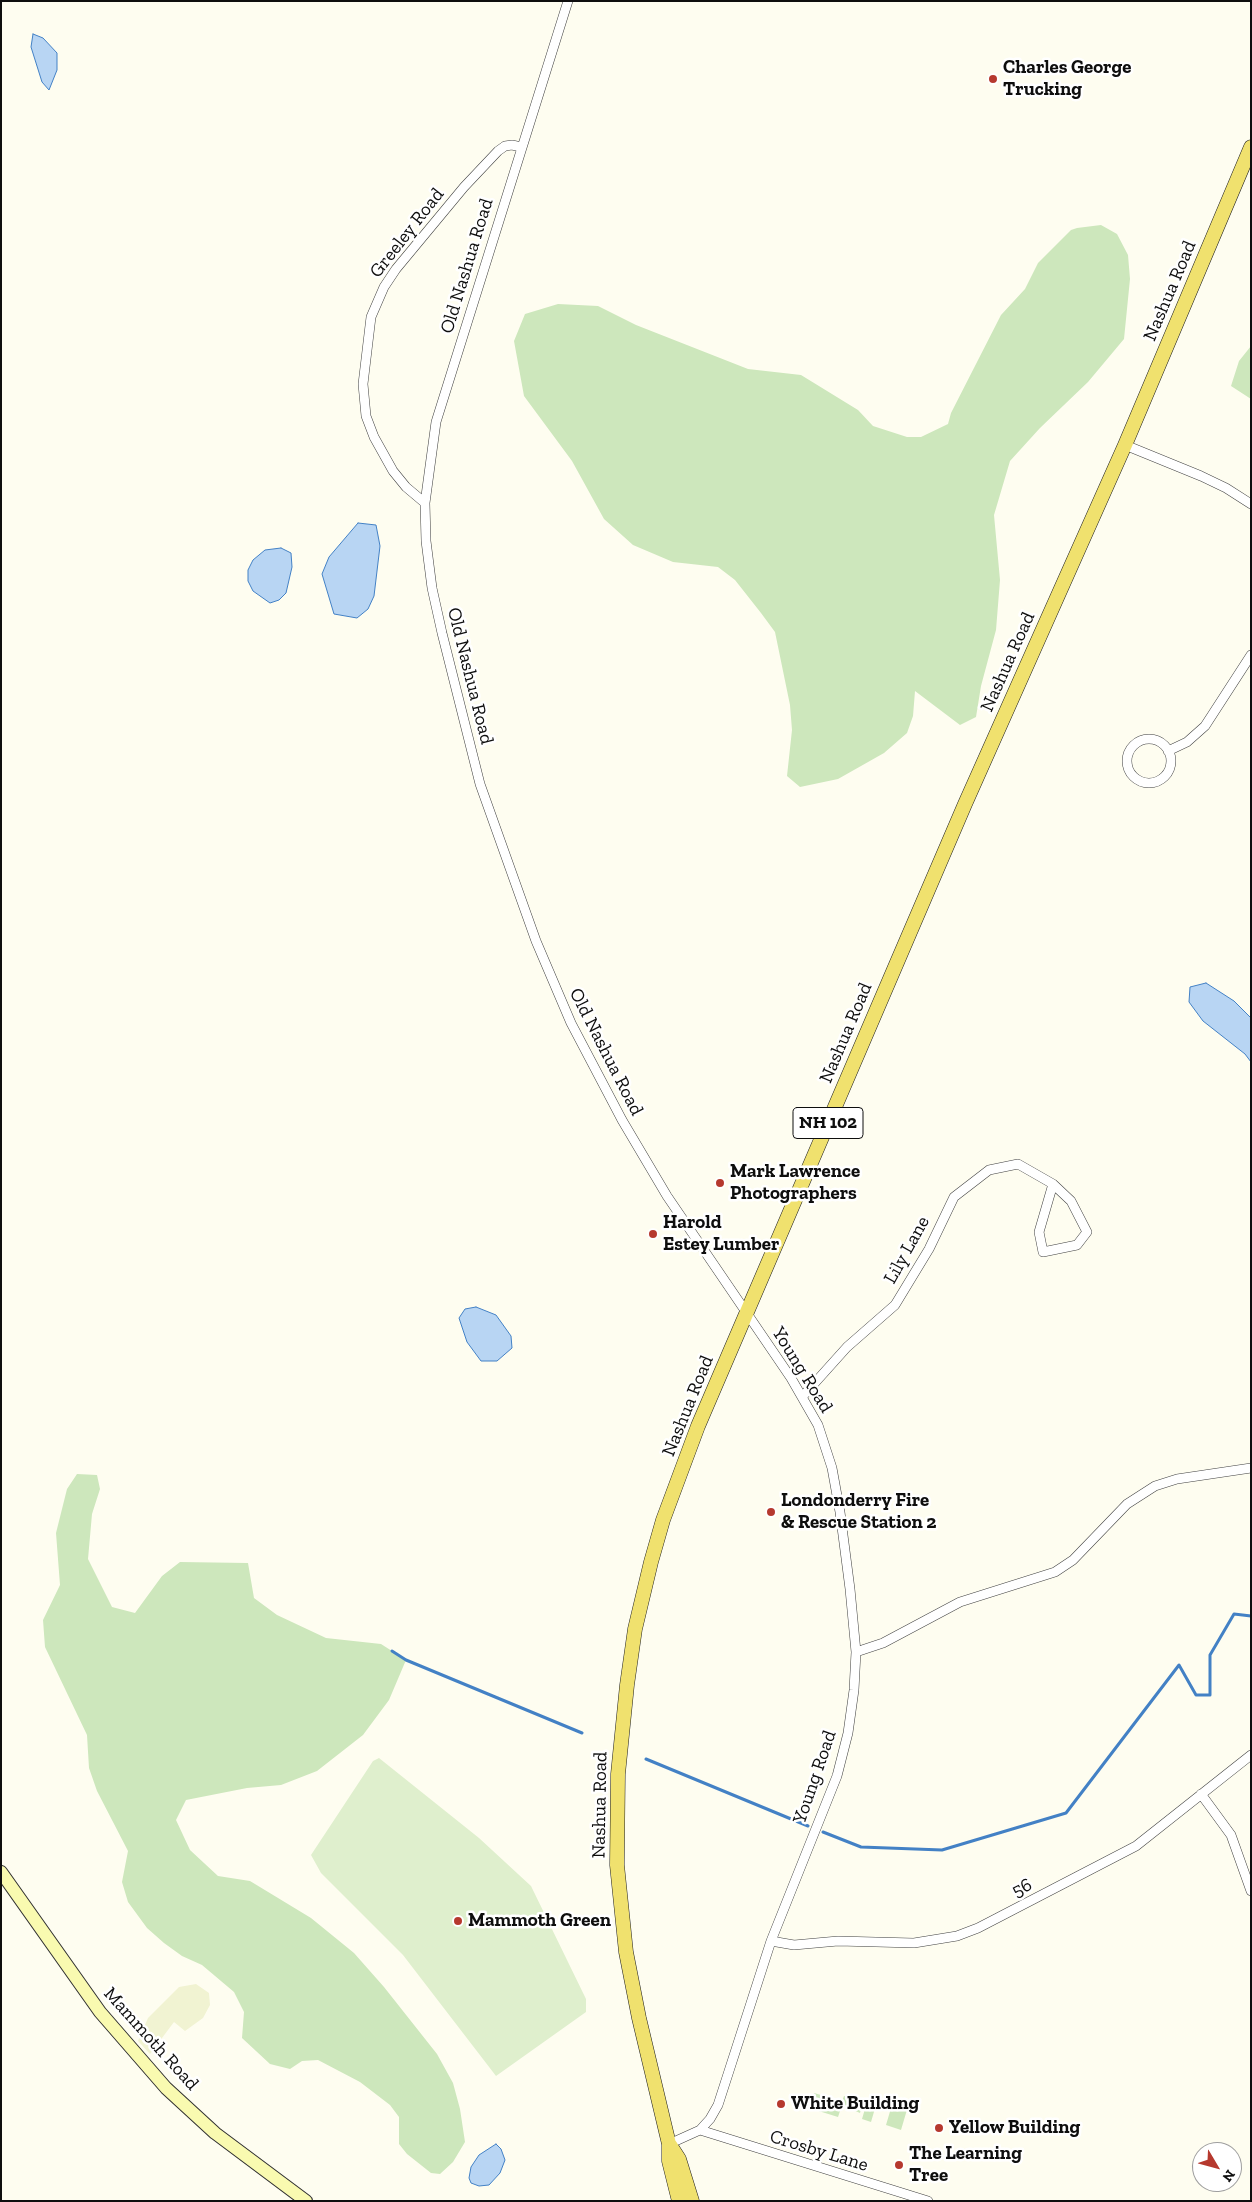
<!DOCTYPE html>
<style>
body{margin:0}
#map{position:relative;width:1252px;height:2202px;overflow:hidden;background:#fefdf0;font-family:"Zilla Slab",serif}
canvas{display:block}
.frame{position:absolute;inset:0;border:2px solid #0e0e0e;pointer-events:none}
.north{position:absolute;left:1192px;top:2142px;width:50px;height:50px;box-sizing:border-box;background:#fff;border:1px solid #9f9f9f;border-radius:50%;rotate:127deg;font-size:14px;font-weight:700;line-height:20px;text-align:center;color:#0e0e0e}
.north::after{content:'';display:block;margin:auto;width:18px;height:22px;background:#b6392e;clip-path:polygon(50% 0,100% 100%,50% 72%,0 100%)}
</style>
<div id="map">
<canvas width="1252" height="2202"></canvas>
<div class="frame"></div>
<div class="north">N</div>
</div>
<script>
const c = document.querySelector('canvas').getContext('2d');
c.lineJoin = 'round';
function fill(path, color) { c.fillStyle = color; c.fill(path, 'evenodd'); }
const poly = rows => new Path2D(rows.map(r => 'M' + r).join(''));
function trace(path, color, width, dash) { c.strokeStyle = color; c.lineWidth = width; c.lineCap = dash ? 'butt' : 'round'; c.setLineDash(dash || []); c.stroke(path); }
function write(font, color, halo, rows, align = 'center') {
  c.font = font + ' "Zilla Slab",serif'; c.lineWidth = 5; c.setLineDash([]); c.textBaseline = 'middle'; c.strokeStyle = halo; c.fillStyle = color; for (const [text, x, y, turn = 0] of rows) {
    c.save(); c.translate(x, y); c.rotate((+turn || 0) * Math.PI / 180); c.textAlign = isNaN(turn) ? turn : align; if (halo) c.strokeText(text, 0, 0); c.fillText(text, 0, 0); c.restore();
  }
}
const farmland = poly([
 [196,1984,209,1993,210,2005,203,2018,185,2031,174,2022,150,2054,138,2041,148,2018,179,1987]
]);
const green = poly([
 [1101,225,1117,234,1128,255,1130,279,1124,339,1088,382,1040,428,1010,461,994,515,1000,580,996,630,981,686,976,717,960,725,915,691,913,716,907,733,884,753,838,779,800,787,787,776,792,730,790,705,775,632,761,613,735,580,718,567,673,562,633,545,604,519,572,461,524,396,514,341,525,314,558,304,598,306,636,325,748,369,801,375,858,410,873,426,907,437,921,437,948,424,951,413,1001,315,1025,289,1038,263,1071,230,1077,228],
 [1251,346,1251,399,1231,386,1239,361],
 [77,1474,97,1475,100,1489,92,1514,88,1559,112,1607,135,1613,162,1576,180,1562,248,1563,254,1598,277,1615,326,1638,381,1644,406,1660,389,1700,363,1735,317,1771,281,1785,247,1788,186,1800,176,1820,190,1850,218,1876,250,1881,311,1918,354,1953,384,1987,437,2054,453,2083,460,2109,465,2142,453,2162,440,2174,431,2173,407,2154,399,2144,399,2117,390,2105,360,2082,318,2060,302,2061,290,2069,270,2064,242,2038,244,2012,234,1992,202,1965,182,1956,164,1943,147,1928,128,1902,122,1882,128,1851,97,1791,89,1768,87,1735,45,1647,43,1620,60,1585,56,1533,67,1489],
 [814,2093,842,2101,844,2096,863,2101,860,2113,842,2105,838,2117,809,2108],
 [894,2098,909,2103,901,2130,886,2125],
 [867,2102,876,2105,871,2122,862,2119]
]);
const pitch = poly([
 [379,1758,479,1838,531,1886,586,1999,586,2012,496,2076,403,1955,321,1873,311,1855,373,1761]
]);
const water = poly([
 [33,34,43,38,57,53,57,70,49,90,42,82,31,47,33,34],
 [358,523,376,525,380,546,374,596,368,609,357,618,334,614,322,574,329,557,358,523],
 [281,548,291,553,292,567,286,593,279,600,270,603,253,591,248,581,248,570,253,560,265,550,281,548],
 [1206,983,1234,1001,1251,1018,1251,1062,1245,1054,1203,1021,1189,1002,1190,987,1206,983],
 [476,1307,496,1315,511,1336,512,1348,497,1361,481,1361,467,1342,459,1318,465,1309,476,1307],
 [496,2144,501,2149,505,2160,500,2173,489,2185,479,2186,471,2183,469,2178,471,2167,479,2155,496,2144]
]);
const stream = poly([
 [392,1651,406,1660,582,1733],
 [646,1759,808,1826],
 [823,1832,861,1847,942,1850,1066,1813,1179,1665,1196,1695,1210,1695,1210,1655,1234,1614,1251,1616]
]);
const minor = poly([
 [568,1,436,422,425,503,426,541,432,588,442,633,480,784,536,941,571,1023,622,1120,667,1196,791,1378,818,1425,832,1468,840,1512,850,1589,856,1652,854,1690,848,1733,837,1776,771,1941,718,2105,710,2119,700,2130,669,2144],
 [1125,445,1201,476,1226,488,1251,504],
 [425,503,406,487,393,471,374,437,366,416,363,384,371,317,384,287,396,269,464,187,498,151,505,146,512,145,521,147],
 '1127 761a22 22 0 1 1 44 0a22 22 0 1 1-44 0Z',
 [1168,751,1187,742,1205,726,1251,655],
 [803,1396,847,1347,895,1305,929,1249,954,1197,989,1170,1018,1164,1053,1184,1071,1201,1087,1232,1077,1245,1043,1252,1039,1232,1053,1184],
 [856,1652,883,1643,960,1602,1055,1572,1073,1560,1127,1504,1155,1486,1177,1479,1251,1468],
 [1201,1794,1231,1835,1251,1891],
 [771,1941,794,1945,838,1941,914,1943,957,1936,978,1928,1136,1846,1251,1755],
 [700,2130,928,2201]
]);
const secondary = poly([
 [1,1872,100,2012,166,2088,215,2133,306,2201]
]);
const primary = poly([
 [670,2145,679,2159,692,2201],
 [679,2201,669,2161,669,2144,639,2018,626,1952,617,1865,618,1774,627,1685,635,1629,651,1562,663,1520,698,1426,965,804,1125,445,1251,147]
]);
const markers = [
 [993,79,5,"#b6392e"],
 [720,1183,5,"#b6392e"],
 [653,1234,5,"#b6392e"],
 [771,1512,5,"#b6392e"],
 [458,1921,5,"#b6392e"],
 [781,2104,5,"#b6392e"],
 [939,2128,5,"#b6392e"],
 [899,2165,5,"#b6392e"]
];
const shields = [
 [828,1123,70]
];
const shieldNames = [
 ["NH 102",828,1123]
];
const poiNames = [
 ["Charles George",1003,68],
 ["Trucking",1003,90],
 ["Mark Lawrence",730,1172],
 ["Photographers",730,1194],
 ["Harold",663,1223],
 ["Estey Lumber",663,1245],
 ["Londonderry Fire",781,1501],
 ["& Rescue Station 2",781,1523],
 ["Mammoth Green",468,1921],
 ["White Building",791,2104],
 ["Yellow Building",949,2128],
 ["The Learning",909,2154],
 ["Tree",909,2176]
];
const streetNames = [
 ["Greeley Road",407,233,-52],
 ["Old Nashua Road",467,266,-73],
 ["Nashua Road",1170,291,-67],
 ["Nashua Road",1008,662,-66],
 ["Old Nashua Road",470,676,76],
 ["Nashua Road",846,1033,-67],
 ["Old Nashua Road",606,1052,63],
 ["Lily Lane",907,1250,-61],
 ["Young Road",802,1370,58],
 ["Nashua Road",688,1406,-68],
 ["Young Road",815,1777,-71],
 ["Nashua Road",600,1805,-89],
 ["56",1022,1888,-27],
 ["Mammoth Road",151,2039,48],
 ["Crosby Lane",819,2151,17]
];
fill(farmland, '#f1f3d2');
fill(green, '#cde7bc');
fill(pitch, '#dfefcd');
fill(water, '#b8d5f3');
trace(water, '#4381c5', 1);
trace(stream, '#4381c5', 3);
trace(minor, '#414141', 10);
trace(secondary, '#303030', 14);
trace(primary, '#1f1f1f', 15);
trace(minor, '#fff', 9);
trace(secondary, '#f9fab0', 12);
trace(primary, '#f0e16e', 14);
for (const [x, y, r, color] of markers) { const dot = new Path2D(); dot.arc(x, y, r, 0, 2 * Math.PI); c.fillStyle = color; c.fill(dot); trace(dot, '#fff', 2); }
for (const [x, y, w] of shields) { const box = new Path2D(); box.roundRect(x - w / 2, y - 15.5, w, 31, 4); c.fillStyle = '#fff'; c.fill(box); trace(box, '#0e0e0e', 1); }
write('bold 18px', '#0e0e0e', null, shieldNames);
write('bold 19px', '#0e0e0e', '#fff', poiNames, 'left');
write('19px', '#0e0e0e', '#fff', streetNames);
</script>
